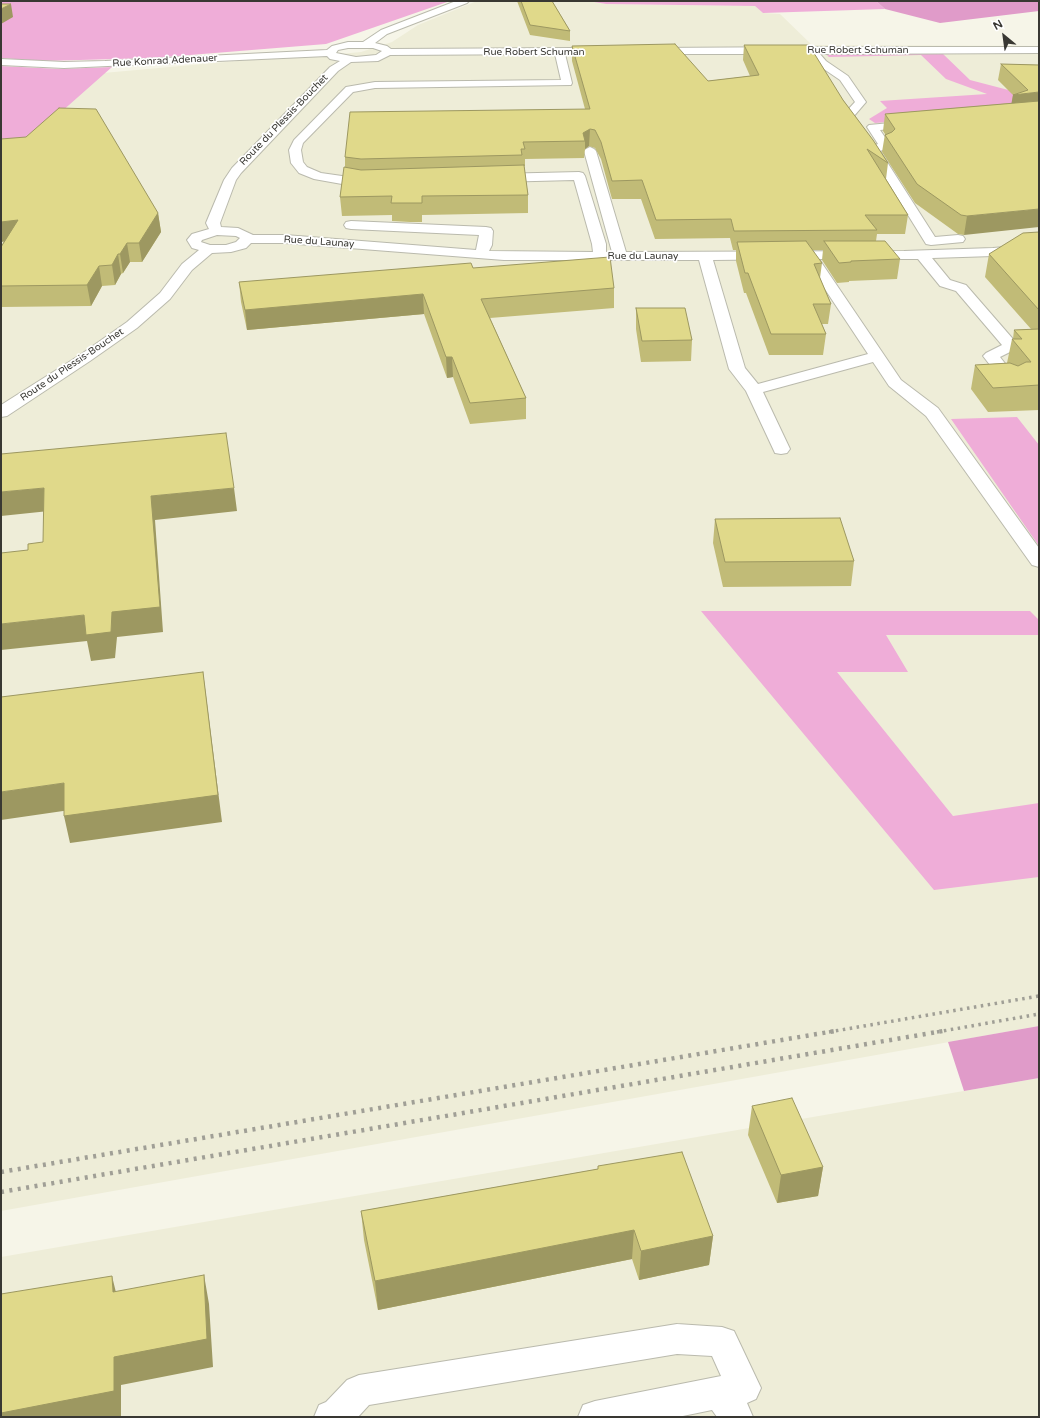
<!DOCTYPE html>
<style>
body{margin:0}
#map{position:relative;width:1040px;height:1418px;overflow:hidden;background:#f6f5e8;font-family:"Varela Round",sans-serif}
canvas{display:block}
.frame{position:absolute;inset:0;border:2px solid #393833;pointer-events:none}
.north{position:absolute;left:984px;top:16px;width:40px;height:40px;-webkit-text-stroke:3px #fff;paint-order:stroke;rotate:331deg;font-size:11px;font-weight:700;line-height:16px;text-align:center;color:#393833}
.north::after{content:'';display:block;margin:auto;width:14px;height:18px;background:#393833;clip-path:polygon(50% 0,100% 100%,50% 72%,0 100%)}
</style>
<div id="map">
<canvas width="1040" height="1418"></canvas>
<div class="frame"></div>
<div class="north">N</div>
</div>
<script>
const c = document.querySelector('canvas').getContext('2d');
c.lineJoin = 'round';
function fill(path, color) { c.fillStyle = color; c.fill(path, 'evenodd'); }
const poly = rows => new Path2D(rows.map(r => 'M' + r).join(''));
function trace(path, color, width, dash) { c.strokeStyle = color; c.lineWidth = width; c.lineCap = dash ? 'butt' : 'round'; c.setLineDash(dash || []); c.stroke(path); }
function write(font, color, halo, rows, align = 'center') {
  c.font = font + ' "Varela Round",sans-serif'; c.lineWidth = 3.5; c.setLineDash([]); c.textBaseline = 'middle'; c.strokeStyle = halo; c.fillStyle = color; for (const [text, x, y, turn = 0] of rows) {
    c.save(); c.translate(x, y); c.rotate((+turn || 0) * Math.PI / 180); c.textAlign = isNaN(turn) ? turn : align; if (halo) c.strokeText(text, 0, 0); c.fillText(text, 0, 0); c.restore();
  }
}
const built = poly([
 [477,1,588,1,606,4,755,6,763,13,780,14,812,45,1039,46,1039,1026,1,1211,1,144,26,142,103,73,270,58,308,57,361,52,392,42,418,25],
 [1039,1078,1039,1417,1,1417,1,1257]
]);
const green = poly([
 [1,1,450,1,326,44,153,58,43,61,1,58],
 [588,1,876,1,885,9,763,13,755,6,606,4],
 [942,53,970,80,1039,98,1039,110,875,123,869,119,887,108,880,101,987,94,946,79,921,55,829,57,826,54],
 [1,66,60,69,112,67,26,143,1,144],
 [1017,417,1039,445,1039,546,951,419],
 [701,611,1030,611,1039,620,1039,635,886,635,908,672,837,672,953,816,1039,803,1039,877,934,890]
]);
const forest = poly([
 [876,1,1039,1,1039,11,940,23,885,9],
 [1039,1026,1039,1078,964,1091,948,1042]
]);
const minor = poly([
 [456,1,469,1,467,3,387,34,375,43,387,46,391,49,573,48,577,49,578,51,577,53,565,54,572,83,571,85,375,88,353,92,303,143,301,150,303,162,307,167,321,173,342,176,372,177,376,178,378,181,376,184,372,185,342,184,314,179,299,173,291,163,289,150,294,140,346,87,375,82,561,80,555,54,390,55,378,61,351,62,338,71,241,173,236,180,220,223,221,227,238,228,253,235,285,235,476,250,479,235,351,229,346,228,344,225,346,222,351,221,486,227,491,228,493,231,492,245,489,251,593,252,592,244,574,180,496,182,492,181,490,178,492,175,496,174,579,172,583,173,585,176,606,244,606,252,612,252,584,151,586,149,590,147,594,149,596,151,626,252,904,251,993,248,1039,244,1039,252,993,256,932,258,950,280,966,285,1019,346,1016,349,1000,357,1021,384,1019,387,1013,389,1007,387,983,356,986,353,1002,345,956,291,940,286,918,259,819,259,901,380,938,408,1039,548,1039,567,1032,565,926,416,889,386,873,362,763,392,790,449,787,453,781,454,775,453,746,391,729,369,699,260,504,260,285,243,251,243,246,248,231,252,212,253,192,270,170,299,137,328,90,361,7,416,1,417,1,405,80,355,127,322,160,293,182,264,199,250,192,248,187,240,192,234,209,229,206,223,224,180,232,168,330,67,340,61,330,59,327,56,64,68,1,65,1,59,64,62,105,61,327,50,332,46,348,42,363,42,381,30,456,1],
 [348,48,373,48,382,51,376,55,356,57,336,53,338,50,348,48],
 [217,235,236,236,240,238,236,242,226,245,210,245,201,242,202,240,217,235],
 [805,259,868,354,758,384,745,368,713,260,805,259],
 [813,47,1039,47,1039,53,820,54,826,61,848,76,866,102,854,116,875,145,878,144,867,127,869,125,912,121,916,122,918,124,912,127,880,130,891,146,889,148,880,151,935,237,958,235,963,236,965,239,963,242,931,245,926,244,872,157,842,116,855,102,840,80,818,65,810,54,651,54,646,51,651,48,813,47],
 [677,1324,722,1327,734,1331,761,1388,756,1399,747,1403,753,1417,717,1417,712,1410,678,1417,578,1417,583,1405,595,1401,721,1376,712,1356,677,1354,369,1405,358,1417,314,1417,319,1405,326,1402,347,1380,359,1375,677,1324]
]);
const railFar1 = poly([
 [829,1032,1039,996],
 [937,1032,1039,1014]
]);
const rail = poly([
 [1,1172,835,1031],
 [1,1192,943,1031]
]);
const wall = poly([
 [517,1,552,1,570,31,570,41,530,35],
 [744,45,843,100,888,163,886,179,908,215,905,234,877,234,876,241,900,259,897,279,849,281,849,282,837,283,822,260,823,250,812,250,822,263,820,278,831,304,828,324,822,324,826,334,823,355,769,355,746,293,744,293,736,261,736,250,733,250,730,238,655,239,641,199,612,199,601,159,595,148,589,146,585,149,584,158,525,159,525,166,524,166,528,195,528,213,422,215,422,222,410,222,392,221,392,215,342,216,340,197,345,167,345,157,585,109,572,61,572,46,708,81,750,76,743,60],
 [1001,64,1039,65,964,235,958,234,915,203,882,152,885,134,883,131,885,114,1012,103,1013,95,998,80],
 [1,139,158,213,161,232,142,262,130,262,123,273,121,274,115,285,102,286,91,306,1,307,1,247,4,241,1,242],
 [1039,232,1039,410,988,412,971,389,975,365,1007,363,1012,339,1013,339,1014,330,1031,329,985,277,989,254],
 [473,268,614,288,614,308,490,318,526,398,526,419,470,424,453,377,447,378,424,314,247,330,241,302,239,282],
 [636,308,692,340,691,361,641,362,636,329],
 [715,519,854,561,851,586,723,587,713,543],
 [752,1106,823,1167,818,1196,777,1203,748,1135],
 [598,1166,713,1236,709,1265,639,1280,632,1259,378,1310,364,1240,361,1211,598,1169]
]);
const shadedWall = poly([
 [11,4,13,17,1,24,1,9],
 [1039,92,1039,109,1010,111,1013,95],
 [590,129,589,146,585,149,585,141,583,133],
 [1039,209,1039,227,964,235,967,216],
 [158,213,161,232,142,262,139,243],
 [18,220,21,239,1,242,1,222],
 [127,243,130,262,123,273,120,254],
 [118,254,121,274,115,285,112,265],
 [99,266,102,286,91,306,87,285],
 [423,294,424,314,247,330,245,310],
 [446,357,452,357,453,377,447,378],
 [44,488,49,511,1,516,1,492],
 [234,488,237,511,155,520,163,632,117,637,115,658,91,661,87,641,1,650,1,624,112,612,151,496],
 [203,672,222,822,70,843,64,816],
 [64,783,70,810,1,820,1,792],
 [823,1167,818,1196,777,1203,781,1175],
 [634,1230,632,1259,378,1310,375,1281],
 [713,1236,709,1265,639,1280,641,1251],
 [204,1275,209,1304,213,1367,121,1385,121,1417,1,1417,1,1413,114,1357],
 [112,1276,119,1305,113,1292]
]);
const building = poly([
 [521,1,552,1,570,31,530,25,521,1],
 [1,4,11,4,1,9,1,4],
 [675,44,708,81,759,75,744,45,809,45,843,100,873,140,888,163,867,149,908,215,865,215,877,230,734,231,731,219,656,220,642,180,612,181,601,142,595,130,590,129,583,133,585,141,523,142,525,149,521,149,522,155,361,159,345,157,350,112,590,109,572,46,675,44],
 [1001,64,1039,65,1039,92,1013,95,1028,90,1001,64],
 [1039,101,1039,209,967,216,961,215,917,184,885,135,892,132,895,129,885,114,1039,101],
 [59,108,96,109,158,213,139,243,127,243,120,254,118,254,112,265,99,266,87,285,1,286,1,247,18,220,1,222,1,139,26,137,59,108],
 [524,165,528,195,422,196,422,203,391,203,392,196,340,197,344,167,361,170,524,165],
 [1039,232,1039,310,989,254,1023,233,1039,232],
 [806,241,822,263,814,264,831,304,813,304,826,334,771,334,748,273,745,273,737,242,806,241],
 [824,241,885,241,900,259,851,261,851,262,839,263,824,241],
 [610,257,614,288,481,299,526,398,470,403,452,357,446,357,423,294,245,310,239,282,471,263,473,268,610,257],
 [636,308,685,308,692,340,642,341,636,308],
 [1039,329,1039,385,993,388,975,365,1010,363,1018,366,1026,362,1031,362,1012,339,1022,339,1014,330,1039,329],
 [226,433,234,488,151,496,160,607,112,612,111,632,86,635,84,615,1,624,1,553,28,550,28,544,43,542,44,488,1,492,1,454,226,433],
 [840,518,854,561,725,562,715,519,840,518],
 [203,672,218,795,64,816,64,783,1,792,1,697,203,672],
 [792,1098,823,1167,781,1175,752,1106,792,1098],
 [682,1152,713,1236,641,1251,634,1230,375,1281,361,1211,598,1169,598,1166,682,1152],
 [204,1275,207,1339,114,1357,114,1391,1,1413,1,1294,112,1276,113,1292,204,1275]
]);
const farStreetnames = [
 ["Rue Robert Schuman",858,50],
 ["Rue Robert Schuman",534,52],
 ["Rue Konrad Adenauer",165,61,-3],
 ["Route du Plessis-Bouchet",284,120,-46],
 ["Rue du Launay",319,242,4],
 ["Rue du Launay",643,256],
 ["Route du Plessis-Bouchet",72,365,-34]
];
fill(built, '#eeedd8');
fill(green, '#efadd8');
fill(forest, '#e09bc9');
trace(minor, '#babaad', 2);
fill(minor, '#fff');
trace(railFar1, '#a09f96', 3.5, [2.5, 4.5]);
trace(rail, '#a09f96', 4.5, [3, 5.5]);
fill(wall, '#c1bb77');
fill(shadedWall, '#9d9861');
fill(building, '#e0d98a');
trace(building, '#9d9861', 1);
write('10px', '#393833', '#fff', farStreetnames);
</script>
